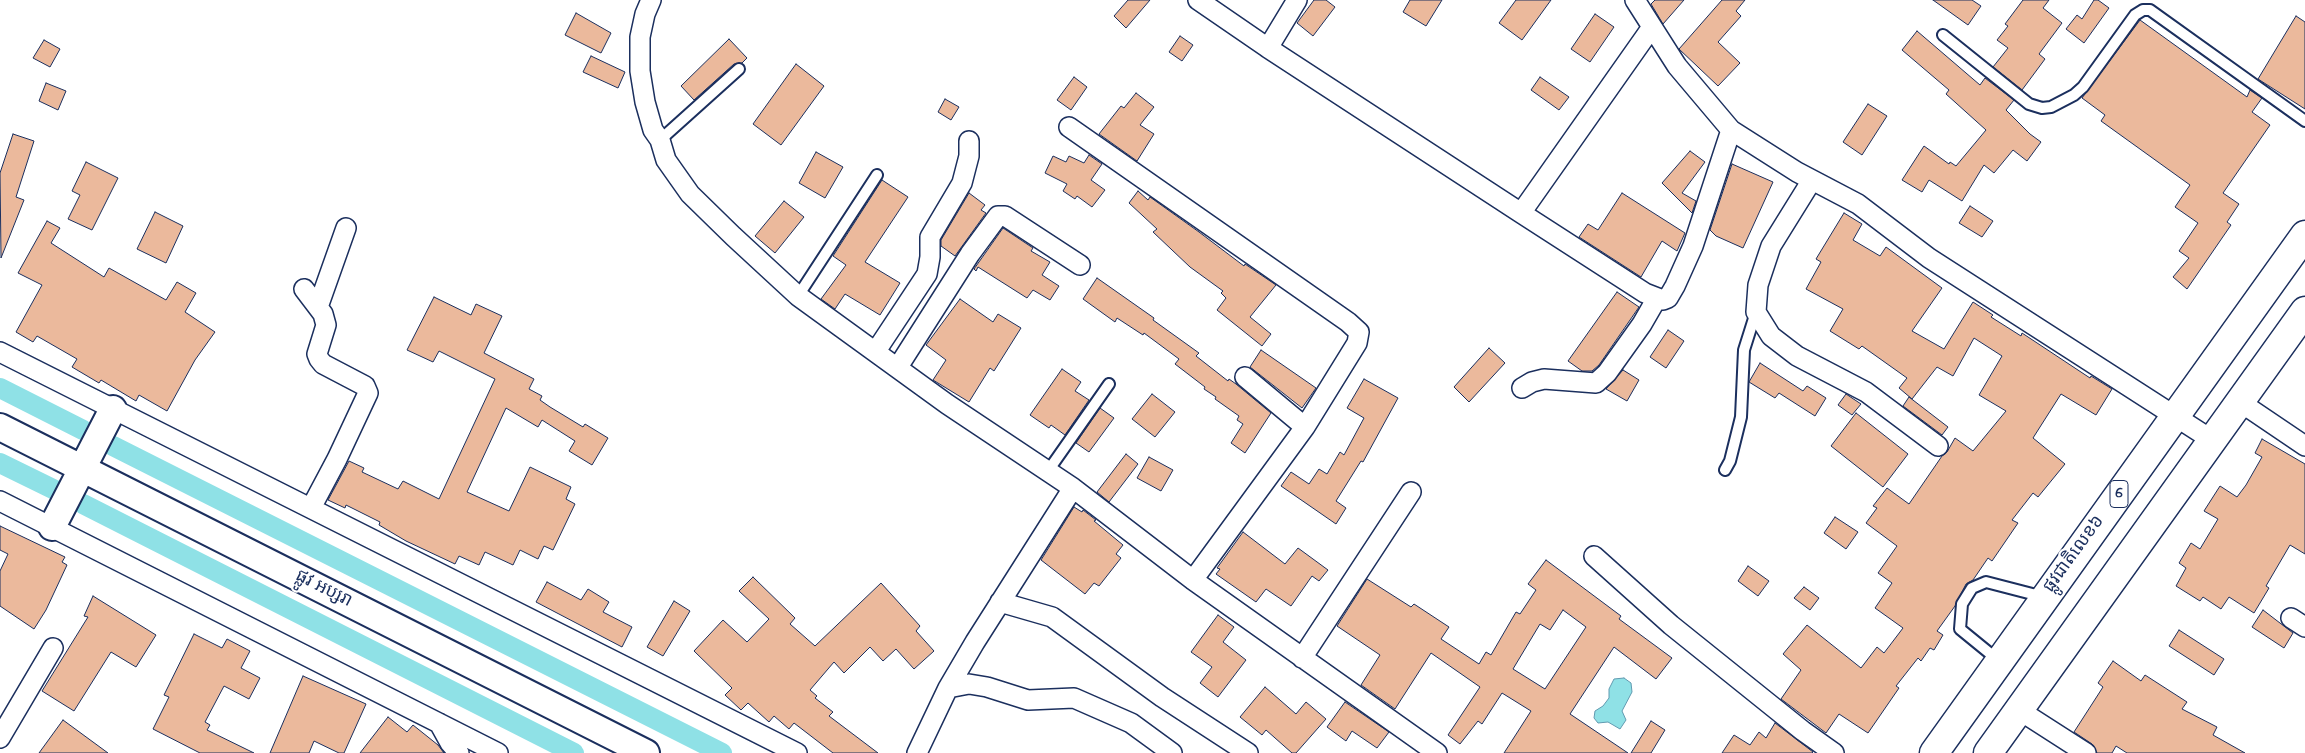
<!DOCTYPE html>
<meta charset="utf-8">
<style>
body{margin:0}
canvas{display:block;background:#fff}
</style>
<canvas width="2305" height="753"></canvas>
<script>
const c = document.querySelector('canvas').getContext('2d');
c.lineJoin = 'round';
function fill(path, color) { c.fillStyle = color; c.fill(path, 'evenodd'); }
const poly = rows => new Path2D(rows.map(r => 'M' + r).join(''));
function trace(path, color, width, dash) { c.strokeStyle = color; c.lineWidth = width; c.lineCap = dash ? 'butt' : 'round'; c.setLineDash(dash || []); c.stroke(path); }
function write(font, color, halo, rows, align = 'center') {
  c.font = font + ' "Indie Flower","Noto Sans Khmer",sans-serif'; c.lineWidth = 4.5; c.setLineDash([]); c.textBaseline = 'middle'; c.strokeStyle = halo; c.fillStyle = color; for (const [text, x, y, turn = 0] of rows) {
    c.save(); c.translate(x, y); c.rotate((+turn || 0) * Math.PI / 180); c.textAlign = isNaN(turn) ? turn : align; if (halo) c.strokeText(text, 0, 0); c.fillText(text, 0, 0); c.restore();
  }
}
const water = poly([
 [1624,678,1631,683,1632,692,1622,711,1626,720,1620,729,1608,722,1598,723,1594,718,1595,711,1603,706,1609,698,1609,689,1614,679,1624,678]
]);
const canal = poly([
 [0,388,83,430],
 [113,446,722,753],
 [0,463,55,490],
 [83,504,574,753]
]);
const building = poly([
 [1128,0,1150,0,1126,28,1114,16,1128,0],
 [1314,0,1326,0,1335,7,1313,36,1297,23,1314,0],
 [1410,0,1442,0,1426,26,1403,12,1410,0],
 [1516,0,1551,0,1522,40,1499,23,1516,0],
 [1655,0,1684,0,1663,24,1651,4,1655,0],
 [1722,0,1745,0,1736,11,1741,16,1718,42,1740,63,1718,86,1679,49,1722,0],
 [1933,0,1972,0,1981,6,1968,25,1933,0],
 [2023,0,2049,0,2043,8,2062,23,2039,54,2045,59,2022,90,1993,67,2008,48,1997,40,2008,26,2005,24,2023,0],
 [2094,0,2098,0,2109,8,2084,43,2066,29,2077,15,2082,19,2094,0],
 [576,13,611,33,601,53,565,35,576,13],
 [1595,14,1614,27,1590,62,1571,49,1595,14],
 [2296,16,2305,22,2305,109,2258,79,2296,16],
 [2140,20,2247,97,2250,90,2262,98,2252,112,2270,125,2223,193,2239,204,2227,222,2231,225,2187,289,2173,277,2189,258,2179,251,2198,223,2175,207,2190,185,2101,121,2105,115,2082,98,2140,20],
 [1917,31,1980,85,1985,78,2014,100,2006,110,2030,134,2041,142,2027,161,2013,150,1994,173,1984,165,1962,201,1929,180,1922,192,1902,180,1924,146,1949,164,1950,162,1956,166,1986,130,1946,94,1949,90,1902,50,1917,31],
 [1180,36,1193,45,1182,61,1169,52,1180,36],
 [729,39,747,58,742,63,734,64,694,100,681,86,729,39],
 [44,40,60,49,50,67,33,58,44,40],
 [591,56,625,72,618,88,583,72,591,56],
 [796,64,824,86,781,145,753,124,796,64],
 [1074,77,1087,87,1071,110,1057,100,1074,77],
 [1540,77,1569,97,1559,110,1531,90,1540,77],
 [46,83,66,91,58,110,39,101,46,83],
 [1136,93,1154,107,1140,125,1154,134,1137,161,1099,134,1121,106,1124,108,1136,93],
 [945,99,959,107,951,120,938,112,945,99],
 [1868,104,1887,116,1862,155,1843,142,1868,104],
 [13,134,34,141,16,197,24,200,1,258,0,173,13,134],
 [1690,151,1705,162,1682,193,1696,201,1692,213,1662,183,1690,151],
 [816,152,843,167,825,198,799,183,816,152],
 [1089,155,1102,164,1091,180,1105,190,1092,207,1077,196,1075,199,1063,191,1067,184,1045,173,1053,156,1066,162,1069,156,1084,163,1089,155],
 [86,162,118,178,92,230,68,219,80,195,72,191,86,162],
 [1732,164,1773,182,1743,248,1716,236,1710,230,1732,164],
 [882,180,908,197,865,262,900,283,880,315,845,294,835,309,821,299,846,265,833,256,882,180],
 [1138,191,1148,200,1150,197,1199,232,1244,266,1245,264,1276,285,1250,317,1271,334,1262,346,1217,310,1226,298,1221,293,1223,291,1190,267,1153,232,1157,229,1129,203,1138,191],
 [969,193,985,205,981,210,986,213,955,256,941,246,941,240,969,193],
 [1622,193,1685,233,1677,251,1662,241,1641,277,1579,237,1588,224,1598,230,1622,193],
 [784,201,804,217,775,253,755,236,784,201],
 [1970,206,1993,221,1982,237,1959,223,1970,206],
 [155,212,183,226,166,263,137,249,155,212],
 [1844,213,1862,224,1853,240,1880,256,1886,247,1942,288,1912,331,1944,349,1973,302,1993,315,1991,317,2021,336,2022,333,2090,378,2091,376,2112,389,2096,415,2061,394,2033,438,2065,464,2038,497,2033,493,2012,520,2018,523,1992,561,1988,558,1973,580,1966,584,1955,606,1937,631,1943,635,1934,650,1930,648,1921,661,1918,658,1896,686,1899,688,1868,733,1839,714,1826,733,1781,699,1801,670,1783,654,1807,625,1861,668,1877,647,1884,653,1903,628,1875,608,1892,583,1878,573,1897,546,1866,523,1877,508,1873,506,1887,488,1909,504,1942,456,1947,452,1955,438,1973,451,2006,411,1979,395,2002,356,1974,338,1953,376,1937,367,1912,399,1899,388,1907,378,1862,346,1859,349,1830,331,1843,309,1806,289,1821,262,1816,259,1844,213],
 [47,221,60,228,51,243,104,277,109,268,166,300,177,282,196,293,185,312,215,332,195,360,167,411,139,395,136,401,101,380,99,383,72,367,77,359,37,336,33,342,16,332,42,285,18,273,47,221],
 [1003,228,1033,248,1031,251,1050,262,1042,275,1059,286,1050,300,1033,290,1027,298,978,267,976,271,974,269,1003,228],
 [1097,278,1154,318,1153,320,1199,353,1196,356,1228,381,1229,379,1236,384,1271,413,1245,453,1231,443,1243,424,1237,420,1239,416,1215,399,1216,397,1204,389,1205,387,1175,364,1179,359,1144,333,1143,335,1117,318,1115,322,1083,299,1097,278],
 [1617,292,1639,307,1599,365,1592,371,1582,371,1568,361,1617,292],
 [434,297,471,315,476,304,502,316,484,353,534,379,529,389,542,396,540,400,550,407,583,427,585,424,608,438,592,465,569,451,575,441,542,420,538,427,506,408,467,492,509,511,530,467,571,487,566,499,575,504,553,550,544,546,538,559,520,550,513,565,485,552,479,565,459,556,455,564,406,541,379,525,380,522,346,505,345,508,328,500,349,461,364,468,362,472,398,489,403,481,439,499,495,379,439,351,433,362,407,350,434,297],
 [960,299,993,322,998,314,1021,328,994,371,990,368,969,402,933,380,946,360,926,345,960,299],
 [1668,330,1684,341,1666,368,1650,357,1668,330],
 [1489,348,1505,363,1469,402,1454,387,1489,348],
 [1261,350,1316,388,1302,408,1250,367,1261,350],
 [1760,363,1803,391,1807,386,1826,398,1815,416,1779,393,1775,398,1749,382,1760,363],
 [1062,369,1081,382,1075,391,1089,400,1065,435,1051,425,1049,428,1030,415,1062,369],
 [1623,370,1639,380,1627,401,1606,389,1623,370],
 [1364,379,1398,398,1363,462,1361,461,1336,501,1346,508,1336,524,1281,486,1291,472,1309,484,1319,469,1327,474,1340,452,1344,455,1364,418,1347,408,1364,379],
 [1152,394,1175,412,1155,437,1132,419,1152,394],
 [1846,394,1861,404,1852,415,1838,405,1846,394],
 [1909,397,1948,427,1942,435,1903,406,1909,397],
 [1100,408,1114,418,1089,452,1076,443,1100,408],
 [1856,413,1908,454,1883,487,1831,446,1856,413],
 [2262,439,2305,464,2305,554,2290,545,2266,586,2269,588,2254,613,2229,597,2221,609,2203,597,2200,601,2176,586,2186,568,2179,563,2191,543,2200,549,2218,519,2204,511,2220,486,2237,497,2246,485,2262,457,2255,453,2262,439],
 [1126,454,1138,464,1109,502,1097,492,1126,454],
 [1149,457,1173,470,1161,491,1137,478,1149,457],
 [1074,507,1082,512,1083,510,1096,520,1094,521,1123,545,1116,554,1121,558,1099,586,1094,583,1085,594,1041,560,1074,507],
 [1835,517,1858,532,1846,549,1824,533,1835,517],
 [0,526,65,557,62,562,67,565,46,610,34,629,0,606,0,571,8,554,0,550,0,526],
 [1243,532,1285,564,1298,548,1328,570,1319,581,1312,576,1291,606,1266,589,1256,602,1216,574,1220,569,1217,568,1243,532],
 [1546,560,1621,616,1619,619,1672,658,1656,679,1614,647,1570,714,1628,753,1504,753,1531,711,1502,693,1482,724,1478,721,1460,744,1448,735,1480,687,1431,653,1395,709,1361,685,1380,655,1337,626,1367,579,1411,607,1414,604,1449,627,1441,639,1479,664,1486,652,1491,655,1516,612,1520,614,1536,590,1528,584,1546,560],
 [1563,610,1586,627,1545,689,1513,669,1540,624,1550,630,1563,610],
 [1748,566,1769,581,1758,596,1738,581,1748,566],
 [753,577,795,618,790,624,815,646,881,583,920,626,916,631,934,651,914,669,896,649,883,661,870,647,844,673,834,662,810,690,817,696,815,698,833,712,829,716,878,753,833,753,794,723,789,729,774,716,769,722,748,703,741,710,725,695,732,688,694,651,723,620,747,642,769,619,739,591,753,577],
 [547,582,581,600,588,589,609,602,603,612,632,627,622,647,536,602,547,582],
 [1804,587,1819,598,1810,610,1794,598,1804,587],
 [93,596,156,635,136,667,111,652,74,711,42,691,88,617,84,616,93,596],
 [674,601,690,611,663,656,647,647,674,601],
 [2263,610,2293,633,2284,648,2252,627,2263,610],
 [1218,615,1234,627,1223,642,1246,660,1218,697,1200,683,1212,667,1191,652,1218,615],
 [2179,630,2224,659,2214,675,2169,646,2179,630],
 [194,634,222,648,227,639,250,651,241,668,260,678,249,699,224,686,205,722,210,725,207,730,254,753,200,753,153,729,169,697,164,695,194,634],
 [2113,661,2141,681,2145,675,2187,702,2182,709,2217,727,2213,735,2245,753,2127,753,2116,746,2112,753,2097,753,2092,744,2074,732,2103,687,2098,683,2113,661],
 [303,676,366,704,344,753,339,753,314,741,309,753,270,753,303,676],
 [1265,687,1296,714,1306,702,1326,719,1296,753,1292,753,1266,730,1262,735,1240,717,1265,687],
 [1345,702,1389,732,1377,748,1352,731,1346,741,1327,727,1345,702],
 [388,717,407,732,413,725,438,745,444,753,360,753,388,717],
 [63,720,108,753,39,753,63,720],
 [1651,721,1665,730,1651,753,1631,753,1651,721],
 [1775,723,1813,752,1812,753,1722,753,1734,735,1750,745,1759,732,1766,738,1775,723]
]);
const lane = poly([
 [1943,35,2029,104,2042,108,2051,107,2074,95,2083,87,2135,15,2143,10,2150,10,2305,121],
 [660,140,739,69],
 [798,296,877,175],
 [1725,470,1730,461,1741,417,1744,350,1756,312],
 [1048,471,1109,384],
 [1998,660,1960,629,1962,604,1972,588,1986,582,2044,597]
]);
const street = poly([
 [651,0,645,14,640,37,640,71,645,102,653,130,660,140,666,160,690,194,733,236,798,296,947,404,1073,488,1193,580,1437,753],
 [1198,0,1268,48,1521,213,1645,293,1663,300,1668,298,1675,286,1693,246,1731,130],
 [1635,0,1677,66,1731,130,1797,172,1858,204,1929,258,2212,440],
 [1268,48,1297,0],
 [1069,127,1348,322,1359,332,1357,343,1305,427,1193,580],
 [1812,180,1771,246,1758,285,1756,312,1771,336,1797,356,1866,392,1938,446],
 [1521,213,1652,27],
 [304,289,323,314,326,325,317,354,319,359,323,364,365,386,368,393,337,459,311,508],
 [318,307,346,228],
 [876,351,927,274,930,257,930,237,962,183,969,156,969,141],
 [0,352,797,753],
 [898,367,970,254,998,216,1005,216,1080,265],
 [1245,377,1305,427],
 [1522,388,1532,382,1544,379,1596,383,1607,373,1642,324,1657,298],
 [2240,402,2305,446],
 [0,501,498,753],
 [1594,556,1671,625,1803,731,1834,753],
 [1000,602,1052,617,1162,697,1248,753],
 [2291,618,2305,627],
 [1302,658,1411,492],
 [948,688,969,684,987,687,1028,700,1074,698,1131,723,1172,753],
 [2019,710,2086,753],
 [439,723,450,743,459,753],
 [0,738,53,648],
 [917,753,948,688,975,642,1073,488]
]);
const secondary = poly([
 [0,427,646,753],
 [52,527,113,409]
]);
const primary = poly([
 [1934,753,2305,235],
 [1988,753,2305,311]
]);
const shields = [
 [2119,494,18]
];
const shieldNames = [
 ["6",2119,494]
];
const streetNames = [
 ["ផ្លូវជាតិលេខ៦",2075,555,-54],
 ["ផ្លូវ អប្សរា",323,590,27]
];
fill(water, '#8fe1e6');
trace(water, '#619ab0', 1);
trace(canal, '#8fe1e6', 20);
fill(building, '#ebb99c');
trace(building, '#1b2f5e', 1);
trace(lane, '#1b2f5e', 14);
trace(street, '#1b2f5e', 22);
trace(secondary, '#1b2f5e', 30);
trace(primary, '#1b2f5e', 31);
trace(lane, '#fff', 10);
trace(street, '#fff', 19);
trace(secondary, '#fff', 26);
trace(primary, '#fff', 28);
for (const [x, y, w] of shields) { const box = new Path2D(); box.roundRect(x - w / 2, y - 13.5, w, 27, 4); c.fillStyle = '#fff'; c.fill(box); trace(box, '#1b2f5e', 1); }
write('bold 16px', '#1b2f5e', null, shieldNames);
write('18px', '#1b2f5e', '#fff', streetNames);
</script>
